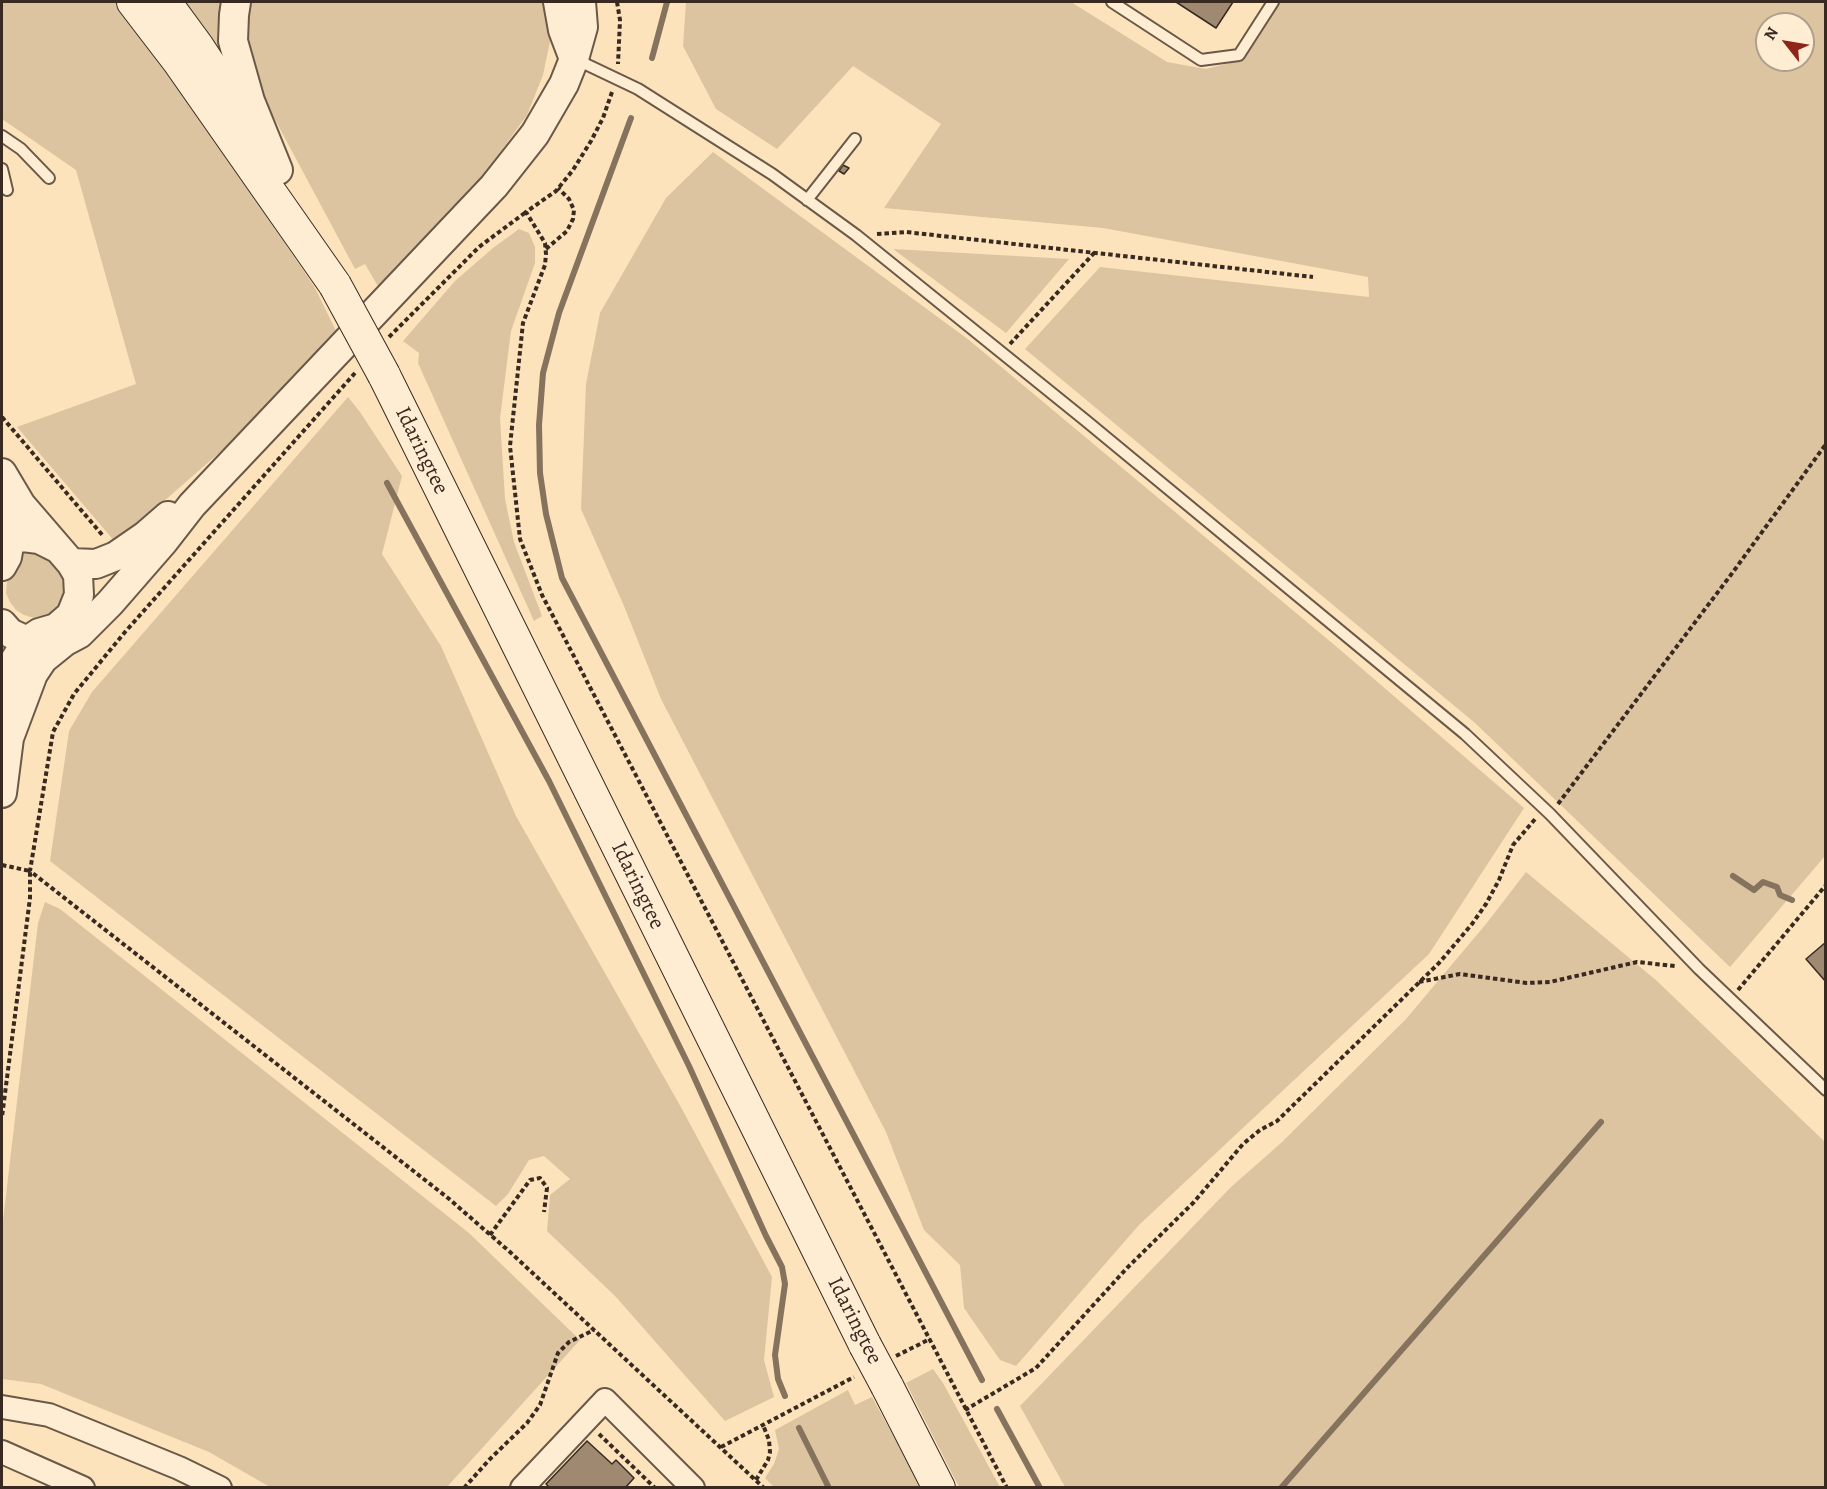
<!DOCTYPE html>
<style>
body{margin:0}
#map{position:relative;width:1827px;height:1489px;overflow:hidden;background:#fde3bb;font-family:Alegreya,serif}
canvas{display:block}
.frame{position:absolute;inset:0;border:3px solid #392a21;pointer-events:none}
.north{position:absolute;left:1755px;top:12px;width:60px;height:60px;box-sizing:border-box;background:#feedd3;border:2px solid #af9f8c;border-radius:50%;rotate:301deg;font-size:16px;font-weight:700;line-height:24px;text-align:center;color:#392a21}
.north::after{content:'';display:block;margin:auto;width:21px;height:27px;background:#8f2418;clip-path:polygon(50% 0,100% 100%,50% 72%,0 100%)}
</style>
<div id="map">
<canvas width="1827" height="1489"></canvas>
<div class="frame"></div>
<div class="north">N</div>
</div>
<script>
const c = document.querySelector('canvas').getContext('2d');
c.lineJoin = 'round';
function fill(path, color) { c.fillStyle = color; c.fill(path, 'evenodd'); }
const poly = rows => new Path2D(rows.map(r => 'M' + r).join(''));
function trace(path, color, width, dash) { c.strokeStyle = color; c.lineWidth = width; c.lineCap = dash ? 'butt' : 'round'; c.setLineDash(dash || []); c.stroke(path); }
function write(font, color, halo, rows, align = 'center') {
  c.font = font + ' Alegreya,serif'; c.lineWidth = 4.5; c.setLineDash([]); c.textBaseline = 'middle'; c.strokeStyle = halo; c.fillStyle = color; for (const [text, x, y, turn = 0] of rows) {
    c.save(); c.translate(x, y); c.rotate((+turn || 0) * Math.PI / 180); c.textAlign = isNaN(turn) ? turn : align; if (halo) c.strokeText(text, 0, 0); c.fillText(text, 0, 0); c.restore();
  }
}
const green = poly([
 [2,2,120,2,314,286,336,331,243,432,116,543,17,427,136,384,76,170,2,119],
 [183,2,225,2,224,59],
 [250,2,546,2,551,37,543,75,527,115,481,179,379,288,365,264,355,269,264,99,249,56,246,27],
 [686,2,1071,2,1167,62,1206,69,1230,63,1272,2,1825,2,1825,856,1730,967,1475,723,1025,349,1100,267,1369,297,1368,277,1103,228,884,208,941,124,853,66,777,149,716,109,683,46],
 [1767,24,1803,24,1803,60,1767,60],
 [713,152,969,340,1338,648,1524,808,1429,954,1139,1225,1016,1366,1000,1360,964,1308,960,1265,924,1230,886,1132,661,699,624,606,581,509,586,384,600,313,666,198],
 [519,229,529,233,535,247,535,263,511,331,500,418,505,499,514,542,542,616,534,621,418,363,419,353,403,341,455,281,493,248],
 [893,249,1069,259,1006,333],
 [348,397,360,412,402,476,382,554,441,646,516,816,682,1109,772,1277,764,1360,774,1397,725,1421,616,1297,547,1231,550,1195,570,1179,544,1156,529,1160,508,1194,496,1206,50,861,69,731,92,692],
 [29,551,47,557,55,565,61,575,64,586,64,596,60,605,54,611,44,617,34,618,24,615,16,610,10,602,6,593,7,583,21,552],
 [1526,872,1657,981,1825,1142,1825,1487,1065,1487,1020,1406,1231,1187,1281,1143,1406,1019,1486,924],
 [45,902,60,909,469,1233,580,1340,447,1487,270,1487,209,1452,41,1384,2,1379,2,1229,38,923],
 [933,1369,943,1383,1000,1487,959,1487,906,1383],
 [848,1390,855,1405,872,1397,921,1487,774,1487,765,1478,774,1464,779,1449,775,1430]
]);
const stream = poly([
 [652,58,667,2],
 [631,118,559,313,543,373,539,425,540,473,546,514,562,578,982,1380],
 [387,483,549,781,689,1066,766,1236,782,1267,785,1284,775,1355,778,1379,785,1396],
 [1733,876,1754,890,1763,882,1777,887,1780,895,1792,900],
 [997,1409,1040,1488],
 [799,1428,829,1488],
 [1281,1488,1601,1122]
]);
const building = poly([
 [1176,2,1233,2,1216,28,1176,2],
 [843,165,849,168,844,174,839,171,843,165],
 [1826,942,1826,982,1806,959,1826,942],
 [587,1441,612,1464,616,1460,634,1478,625,1488,550,1488,546,1484,587,1441]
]);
const path = poly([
 [617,2,620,20,618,64],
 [612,92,603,118,591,141,573,170,556,191,526,212,545,243,546,254,545,265,523,323,510,446,520,539,542,595,1007,1488],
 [877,234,906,232,1313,277],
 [546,249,567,231,573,219,574,210,569,199,558,188],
 [389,337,479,247,526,212],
 [1010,344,1095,252],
 [355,373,125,632,74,694,53,732,30,871,448,1198,510,1252,764,1488],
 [2,417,104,537],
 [1558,804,1733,572,1826,444],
 [2,865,30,871,30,898,2,1117],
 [1419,982,1460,974,1527,983,1550,982,1637,962,1675,966],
 [1738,990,1826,885],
 [490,1235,530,1180,540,1178,547,1188,544,1212],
 [896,1356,930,1339],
 [965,1410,1036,1368,1127,1268,1194,1202,1243,1144,1260,1130,1277,1121,1439,963,1472,924,1486,904,1499,880,1513,845,1536,818],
 [599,1434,655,1488],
 [721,1447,854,1377],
 [756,1480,768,1460,770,1452,769,1440,763,1425],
 [464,1488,489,1460,527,1423,540,1405,558,1353,569,1342,594,1330]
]);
const service = poly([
 [1112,2,1201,60,1239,55,1273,2],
 [575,59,638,89,772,174,856,235,1085,420,1465,734,1550,814,1699,969,1826,1090],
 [2,136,21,149,49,178],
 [2,169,7,190],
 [807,200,855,139]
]);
const minor = poly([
 [2,1407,49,1415,179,1468,220,1488],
 [2,1452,83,1488],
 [522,1488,605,1400,693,1488]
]);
const tertiary = poly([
 [236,2,234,15,233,41,250,101,278,170],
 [558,2,563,30,574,59],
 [2,473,21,505,71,563,78,575,79,595,71,615,56,628,39,633,27,641,15,660,11,686,9,738,2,793],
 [2,515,10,540,7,557,2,566],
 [2,544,10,540,23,537,39,539,57,548],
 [71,563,96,564,116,556,145,536,168,516],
 [2,624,10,633,27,641,44,642],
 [9,738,33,674,43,659,64,642,79,634,110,603,164,541,192,505,494,186,535,134,564,84,574,59,583,27,581,2]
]);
const secondary = poly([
 [133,2,179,62,335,285],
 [165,2,198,47,264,148],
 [384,375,865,1345],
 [887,1386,939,1488]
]);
const secondaryBridge = poly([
 [335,285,384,375],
 [865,1345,887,1386]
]);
const streetNames = [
 ["Idaringtee",421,451,64],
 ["Idaringtee",637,886,64],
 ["Idaringtee",854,1321,63]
];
fill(green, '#dcc4a1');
trace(stream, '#86735e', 6);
fill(building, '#9f8a71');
trace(building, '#392a21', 1.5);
trace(service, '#6a5848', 14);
trace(minor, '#6a5848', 26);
trace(tertiary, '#6a5848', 32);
trace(secondary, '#392a21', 34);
trace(path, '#392a21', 4, [4.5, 3]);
trace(service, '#feedd3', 10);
trace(minor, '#feedd3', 22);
trace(tertiary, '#feedd3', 28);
trace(secondary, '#feedd3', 32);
trace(secondaryBridge, '#392a21', 34, []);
trace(secondaryBridge, '#feedd3', 32);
write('22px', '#392a21', '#feedd3', streetNames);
</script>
